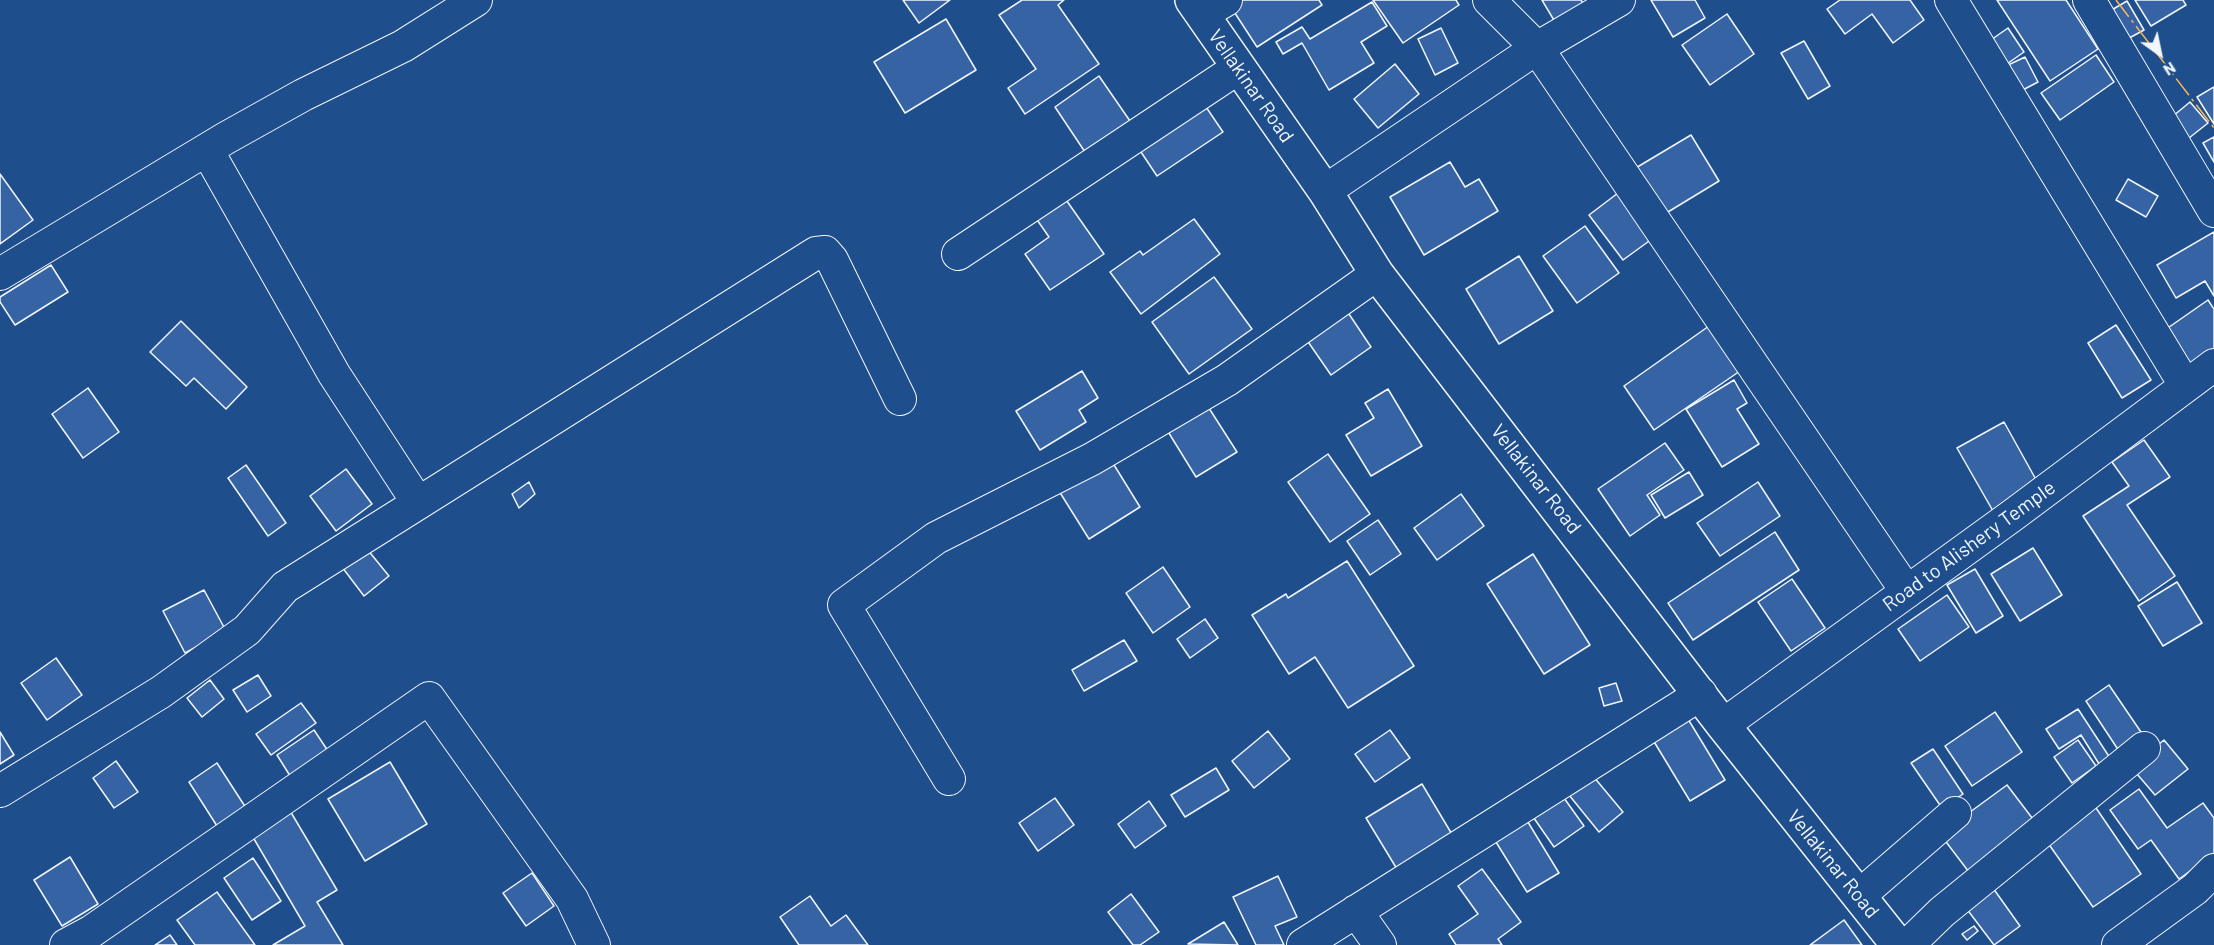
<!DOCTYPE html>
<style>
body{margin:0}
#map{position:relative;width:2214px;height:945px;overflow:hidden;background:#1f4e8c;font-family:Barlow,sans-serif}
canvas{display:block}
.north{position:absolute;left:2130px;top:24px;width:60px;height:60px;-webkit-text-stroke:4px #1f4e8c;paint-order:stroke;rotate:147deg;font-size:16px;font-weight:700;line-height:24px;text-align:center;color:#f2f6ff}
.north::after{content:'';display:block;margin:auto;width:21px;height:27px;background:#f2f6ff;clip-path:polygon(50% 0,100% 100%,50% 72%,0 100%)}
</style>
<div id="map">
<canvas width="2214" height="945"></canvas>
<div class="north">N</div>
</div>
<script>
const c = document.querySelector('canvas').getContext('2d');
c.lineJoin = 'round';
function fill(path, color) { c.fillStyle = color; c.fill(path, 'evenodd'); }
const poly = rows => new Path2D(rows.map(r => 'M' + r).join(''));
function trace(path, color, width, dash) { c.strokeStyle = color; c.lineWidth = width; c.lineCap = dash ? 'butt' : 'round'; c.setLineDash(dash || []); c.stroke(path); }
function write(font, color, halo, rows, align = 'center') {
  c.font = font + ' Barlow,sans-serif'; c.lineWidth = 4.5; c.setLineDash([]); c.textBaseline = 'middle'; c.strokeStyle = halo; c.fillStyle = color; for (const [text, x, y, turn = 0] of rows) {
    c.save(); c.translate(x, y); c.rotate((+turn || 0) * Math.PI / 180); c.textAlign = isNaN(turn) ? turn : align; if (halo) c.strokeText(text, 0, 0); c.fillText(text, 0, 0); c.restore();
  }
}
const building = poly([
 [903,0,950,0,919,23,903,0],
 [1022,0,1064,0,1058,5,1099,64,1025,114,1008,88,1036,69,999,15,1022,0],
 [1240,0,1319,0,1322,5,1257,47,1231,7,1240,0],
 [1373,0,1456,0,1459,5,1403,43,1373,0],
 [1542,0,1581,0,1587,9,1558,27,1542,0],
 [1651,0,1695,0,1705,18,1673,37,1651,0],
 [1840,0,1910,0,1924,20,1893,43,1872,14,1845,34,1827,9,1840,0],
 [1997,0,2066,0,2098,49,2050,81,1997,0],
 [2135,0,2183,0,2186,5,2151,26,2135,0],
 [2127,1,2144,30,2120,43,2103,15,2127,1],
 [1372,2,1387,26,1361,42,1374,63,1329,90,1302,43,1283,54,1276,42,1302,27,1310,39,1372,2],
 [1727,14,1754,54,1710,85,1682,45,1727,14],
 [946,19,976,70,905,113,874,62,946,19],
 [1441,28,1458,63,1435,75,1418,39,1441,28],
 [2008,28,2024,52,2004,66,1988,42,2008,28],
 [1804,41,1830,86,1808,99,1781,53,1804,41],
 [2096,55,2114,82,2060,120,2041,93,2096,55],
 [2025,57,2038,82,2017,93,2004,67,2025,57],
 [1395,64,1419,94,1378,128,1354,99,1395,64],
 [1099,76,1130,121,1085,152,1055,107,1099,76],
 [2214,87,2214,124,2197,97,2214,87],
 [2190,102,2208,123,2184,142,2167,121,2190,102],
 [1204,104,1223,132,1157,176,1139,149,1204,104],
 [1691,135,1719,181,1663,215,1634,169,1691,135],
 [2214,137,2214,162,2203,143,2214,137],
 [1450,162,1465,187,1479,179,1498,211,1424,255,1390,197,1450,162],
 [0,174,33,220,0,244,0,174],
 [2128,179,2158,196,2146,217,2116,200,2128,179],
 [1622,190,1656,236,1623,260,1589,215,1622,190],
 [1062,194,1104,254,1050,290,1025,254,1049,237,1033,214,1062,194],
 [1194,219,1220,254,1141,314,1110,272,1140,251,1143,255,1194,219],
 [1585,226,1619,273,1577,303,1543,256,1585,226],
 [2214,232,2214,296,2205,281,2176,298,2157,265,2214,232],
 [1519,256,1553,311,1499,344,1466,289,1519,256],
 [51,265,68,292,15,325,0,302,0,297,51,265],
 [1214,277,1252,329,1189,374,1152,322,1214,277],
 [2208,300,2214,309,2214,354,2188,371,2162,332,2208,300],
 [1343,305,1371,347,1331,375,1302,333,1343,305],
 [181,321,247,387,226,409,194,378,186,386,150,352,181,321],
 [2116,325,2151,380,2122,398,2088,343,2116,325],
 [1709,326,1740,371,1654,430,1624,386,1709,326],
 [1082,371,1098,398,1079,410,1086,422,1040,450,1016,411,1082,371],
 [1734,380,1747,403,1737,409,1759,444,1722,467,1686,409,1734,380],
 [88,388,119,432,83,458,52,414,88,388],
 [1388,389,1422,446,1371,476,1346,435,1374,418,1365,403,1388,389],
 [1207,405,1237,452,1196,477,1167,430,1207,405],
 [2004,422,2039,485,1993,511,1957,448,2004,422],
 [2144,440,2170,477,2127,505,2175,576,2139,601,2083,516,2129,486,2112,462,2144,440],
 [1665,443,1684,470,1647,495,1660,515,1630,536,1598,489,1665,443],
 [1328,454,1370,514,1330,542,1288,482,1328,454],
 [1111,460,1140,507,1089,539,1059,491,1111,460],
 [246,465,286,523,268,536,228,478,246,465],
 [346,469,372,504,336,531,310,496,346,469],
 [1689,472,1703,495,1665,518,1651,495,1689,472],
 [529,482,535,494,519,508,512,494,529,482],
 [1758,482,1780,516,1720,556,1697,523,1758,482],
 [1461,494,1484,526,1437,560,1414,528,1461,494],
 [1378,520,1401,554,1370,575,1347,541,1378,520],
 [1775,532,1799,570,1693,640,1668,603,1775,532],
 [2033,548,2062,595,2020,621,1991,574,2033,548],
 [367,549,389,576,364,596,342,567,367,549],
 [1533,554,1590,645,1544,674,1487,584,1533,554],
 [1347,561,1414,666,1348,708,1315,657,1289,674,1252,615,1286,594,1288,598,1347,561],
 [1163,567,1190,607,1153,633,1126,593,1163,567],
 [1975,569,2003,616,1976,633,1947,585,1975,569],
 [1792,579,1825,628,1791,651,1758,602,1792,579],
 [2177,582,2202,623,2163,646,2138,606,2177,582],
 [204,590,226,631,185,653,163,611,204,590],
 [1947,595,1969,627,1920,661,1898,629,1947,595],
 [1205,619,1218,638,1190,658,1177,639,1205,619],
 [1124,640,1137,661,1084,691,1072,670,1124,640],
 [56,658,82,695,47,720,21,683,56,658],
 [258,675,271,696,247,712,233,690,258,675],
 [210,680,224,699,202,717,187,698,210,680],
 [1616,683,1622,701,1604,706,1599,688,1616,683],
 [2109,685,2143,735,2119,751,2086,701,2109,685],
 [301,703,316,723,271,755,256,734,301,703],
 [2078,709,2112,761,2101,767,2081,735,2059,749,2046,729,2078,709],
 [1995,712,2022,752,1972,786,1945,746,1995,712],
 [1688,719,1725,780,1690,801,1653,740,1688,719],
 [314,730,330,754,292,779,277,755,314,730],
 [1390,730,1410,758,1375,782,1355,754,1390,730],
 [1268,731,1290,759,1254,788,1232,761,1268,731],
 [0,732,14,755,0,764,0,732],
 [2078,740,2096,766,2072,783,2054,757,2078,740],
 [2164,740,2188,769,2155,795,2131,767,2164,740],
 [1933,749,1963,794,1942,808,1911,763,1933,749],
 [116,761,138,792,114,808,93,778,116,761],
 [390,762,427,824,365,861,328,799,390,762],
 [217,763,246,808,217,826,189,782,217,763],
 [1216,768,1229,790,1185,817,1171,795,1216,768],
 [1593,776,1623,812,1599,832,1569,795,1593,776],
 [1422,784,1456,841,1400,874,1366,818,1422,784],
 [2007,785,2039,827,1972,876,1940,834,2007,785],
 [2139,789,2167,828,2203,803,2214,818,2214,854,2179,879,2151,840,2138,849,2110,810,2139,789],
 [1559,791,1584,826,1554,847,1529,811,1559,791],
 [1055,798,1074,825,1038,851,1019,823,1055,798],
 [1149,801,1166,826,1135,848,1118,824,1149,801],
 [2092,802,2141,874,2093,907,2043,836,2092,802],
 [286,804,337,890,317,902,343,945,273,945,305,926,247,827,286,804],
 [1523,814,1559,873,1527,892,1491,834,1523,814],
 [70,857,98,904,62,926,34,880,70,857],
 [253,858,281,901,252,920,224,878,253,858],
 [1482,869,1521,922,1498,939,1502,945,1456,945,1449,934,1478,914,1458,886,1482,869],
 [532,873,554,906,526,926,503,893,532,873],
 [1278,876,1297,917,1275,926,1284,945,1256,945,1233,897,1278,876],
 [1988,881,2020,926,1994,945,1960,900,1988,881],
 [217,892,255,945,195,945,177,920,217,892],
 [1131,894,1159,932,1140,945,1133,945,1108,912,1131,894],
 [810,896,831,926,846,915,868,945,799,945,780,917,810,896],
 [1844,920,1862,945,1810,945,1844,920],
 [1224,922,1238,945,1188,944,1224,922],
 [1974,926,1978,931,1967,940,1962,934,1974,926],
 [170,935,177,945,155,945,170,935]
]);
const street = poly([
 [1489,0,1537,48,1907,592],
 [1951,0,2185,385],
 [2089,0,2214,211],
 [1202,14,1226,0],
 [207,150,334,374,418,503],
 [1325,191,1537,48,1619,0],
 [958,254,1238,68],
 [0,274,226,138,303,95,403,46,476,0],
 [1723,725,2013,515,2214,365],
 [949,779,844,605,936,538,1092,459,1227,380,1377,274],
 [0,791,161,692,247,630,285,587,816,253,825,252,832,260,900,399],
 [1859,896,1955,813],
 [1356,911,1380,945],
 [66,945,92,931,429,698,572,899,594,945],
 [1303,945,1701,694],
 [1908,945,1942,912,2144,748],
 [2118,945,2195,889,2214,870]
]);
const secondary = poly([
 [1192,0,1325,191,1377,274,1723,725,1898,945]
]);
const power = poly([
 [2116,0,2214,128]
]);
const streetNames = [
 ["Vellakinar Road",1251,86,55],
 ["Vellakinar Road",1536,479,52],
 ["Road to Alishery Temple",1969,546,-36],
 ["Vellakinar Road",1833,864,51]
];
fill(building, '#3563a3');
trace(building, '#f2f6ff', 1.5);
trace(street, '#f2f6ff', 34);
trace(secondary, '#f2f6ff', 36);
trace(street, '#1f4e8c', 32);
trace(secondary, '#1f4e8c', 33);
trace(power, '#ffb74d', 1.5, [21, 4.5, 3, 4.5]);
write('20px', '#f2f6ff', '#1f4e8c', streetNames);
</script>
